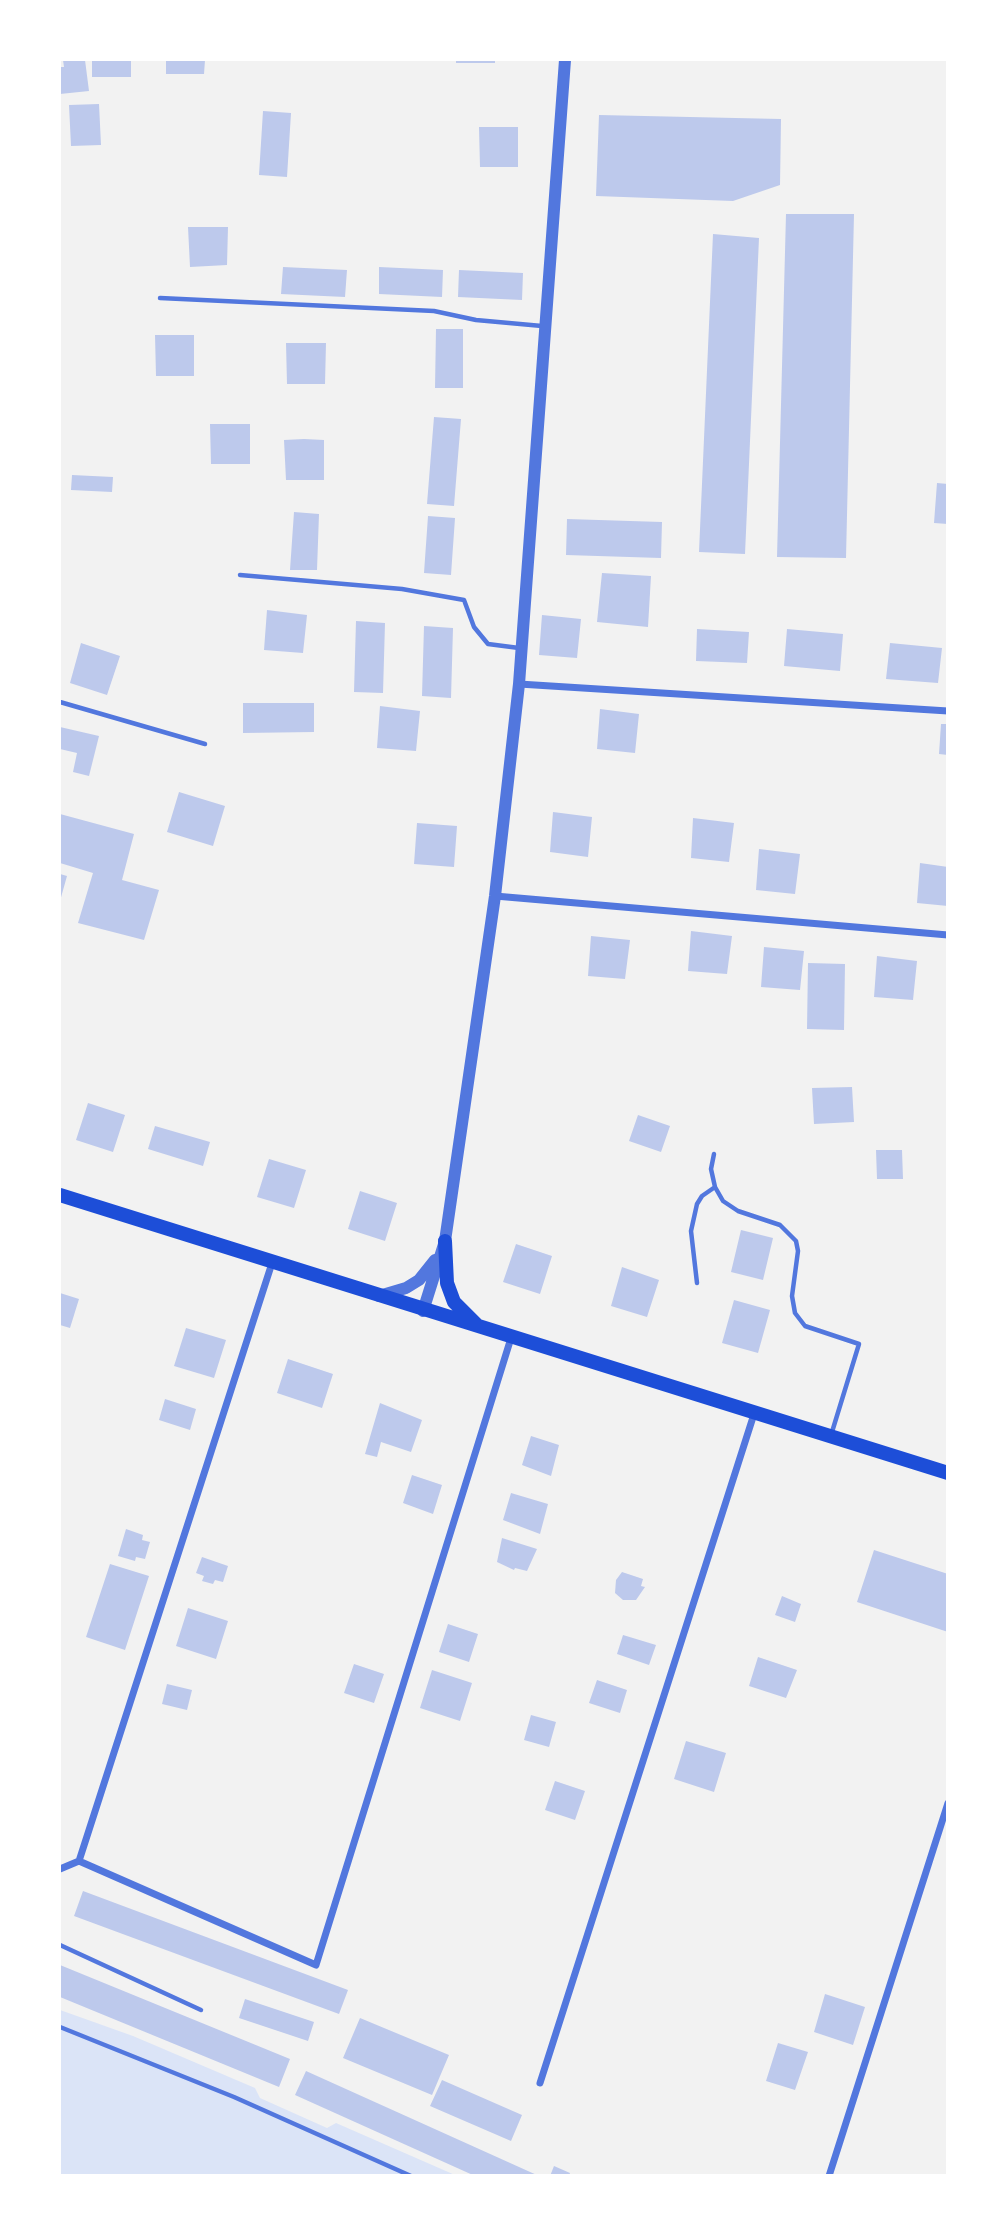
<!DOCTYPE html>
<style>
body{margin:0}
#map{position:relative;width:1007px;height:2235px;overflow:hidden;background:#f2f2f2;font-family:"PT Sans",sans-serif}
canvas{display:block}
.frame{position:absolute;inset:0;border:61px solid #fff;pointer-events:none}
</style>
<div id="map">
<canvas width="1007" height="2235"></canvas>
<div class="frame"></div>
</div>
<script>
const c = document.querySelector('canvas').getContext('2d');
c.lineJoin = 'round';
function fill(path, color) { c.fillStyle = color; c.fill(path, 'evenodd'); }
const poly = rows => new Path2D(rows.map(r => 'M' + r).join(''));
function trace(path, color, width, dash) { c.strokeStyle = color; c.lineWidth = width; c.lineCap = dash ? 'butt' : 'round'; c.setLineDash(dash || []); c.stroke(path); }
const green = poly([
 [60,2010,133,2036,255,2088,260,2098,327,2128,336,2123,455,2175,60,2175]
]);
const building = poly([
 [63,60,85,60,89,91,60,94,60,67,64,67],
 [92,60,131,60,131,77,92,77],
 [166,60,205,60,204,74,166,74],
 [456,60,495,60,495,63,456,63],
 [99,104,101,145,71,146,69,105],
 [263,111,291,113,287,177,259,175],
 [599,115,781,119,780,185,733,201,596,196],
 [479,127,518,127,518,167,480,167],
 [786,214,854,214,846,558,777,557],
 [188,227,228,227,227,265,190,267],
 [713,234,759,238,745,554,699,552],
 [283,267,347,270,345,297,281,294],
 [379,267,443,270,442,297,379,294],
 [459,270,523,273,522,300,458,297],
 [436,329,463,329,463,388,435,388],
 [155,335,194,335,194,376,156,376],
 [286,343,326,343,325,384,287,384],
 [434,417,461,419,454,506,427,504],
 [210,424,250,424,250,464,211,464],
 [304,439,324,440,324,480,286,480,284,440],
 [72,475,113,477,112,492,71,490],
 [937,483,948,484,948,524,934,523],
 [294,512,319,514,317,570,290,570],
 [428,516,455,518,451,575,424,573],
 [567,519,662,522,661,558,566,555],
 [602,573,651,576,648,627,597,622],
 [267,610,307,615,303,653,264,650],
 [542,615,581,619,577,658,539,655],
 [356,621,385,623,383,693,354,692],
 [424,626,453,628,451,698,422,696],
 [697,629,749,632,747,663,696,661],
 [787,629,843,634,840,671,784,666],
 [81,643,120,656,107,695,70,683],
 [890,643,942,648,938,683,886,679],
 [243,703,314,703,314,732,243,733],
 [380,706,420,711,416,751,377,748],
 [600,709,639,714,635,753,597,749],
 [941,724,948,724,948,755,939,754],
 [60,727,99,736,89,776,73,772,77,753,60,749],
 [179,792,225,806,213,846,167,832],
 [553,812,592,817,588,857,550,852],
 [60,814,134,834,122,880,159,890,144,940,78,923,93,873,60,863],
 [693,818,734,823,729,862,691,858],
 [417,823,457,826,454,867,414,864],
 [759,849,800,854,795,894,756,890],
 [920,863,948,867,948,906,917,903],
 [60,874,67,876,60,901],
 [691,931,732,936,727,974,688,971],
 [591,936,630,940,625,979,588,976],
 [764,947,804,951,800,990,761,987],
 [877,956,917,961,913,1000,874,997],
 [808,963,845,964,844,1030,807,1029],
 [852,1087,854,1122,814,1124,812,1088],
 [88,1103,125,1115,113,1152,76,1140],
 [638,1115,670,1126,661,1152,629,1141],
 [155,1126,210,1142,203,1166,148,1149],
 [876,1150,902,1150,903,1179,877,1179],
 [269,1159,306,1170,294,1208,257,1197],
 [360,1191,397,1203,385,1241,348,1229],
 [741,1230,773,1238,763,1280,731,1272],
 [516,1244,552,1256,540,1294,503,1282],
 [622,1267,659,1280,647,1317,611,1306],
 [60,1293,79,1299,70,1328,60,1325],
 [734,1300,770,1310,758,1353,722,1343],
 [186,1328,226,1340,214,1378,174,1366],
 [288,1359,333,1374,322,1408,277,1393],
 [165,1399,196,1409,190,1430,159,1420],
 [380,1403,422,1420,411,1452,381,1442,377,1457,365,1454],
 [531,1436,559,1445,551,1476,522,1465],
 [412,1475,442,1485,433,1514,403,1503],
 [511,1493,548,1504,540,1534,503,1520],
 [126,1529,143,1535,142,1540,150,1542,145,1559,136,1557,135,1561,118,1556],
 [502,1538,537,1549,527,1571,515,1568,514,1570,497,1562],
 [874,1550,948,1574,948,1632,857,1602],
 [202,1557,228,1566,223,1582,215,1580,213,1584,202,1581,204,1576,196,1573],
 [110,1564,149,1576,125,1650,86,1637],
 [622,1572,643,1579,641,1586,645,1587,636,1600,623,1600,615,1593,616,1580],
 [782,1596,801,1604,795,1622,775,1615],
 [188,1608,228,1621,216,1659,176,1646],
 [448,1624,478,1634,469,1662,439,1652],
 [623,1635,656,1645,649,1665,617,1654],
 [758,1657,797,1670,786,1698,749,1686],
 [354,1664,384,1674,374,1703,344,1693],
 [432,1670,472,1683,460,1721,420,1708],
 [597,1680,627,1690,620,1713,589,1703],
 [167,1684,192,1690,187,1710,162,1704],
 [531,1715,556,1722,549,1747,524,1740],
 [686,1741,726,1753,714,1792,674,1779],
 [555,1781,585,1791,575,1820,545,1810],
 [83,1891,348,1990,339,2014,74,1916],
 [60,1965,290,2059,279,2087,60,1997],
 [825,1994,865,2007,853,2045,814,2032],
 [245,1999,314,2022,308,2041,239,2018],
 [360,2018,449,2055,432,2095,343,2058],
 [778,2043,808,2052,795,2090,766,2081],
 [306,2071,539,2176,475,2176,295,2095],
 [442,2080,522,2115,511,2141,430,2106],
 [554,2166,570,2173,569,2176,550,2176]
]);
const service = poly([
 [160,298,434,311,476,320,542,326],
 [240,575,402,589,464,600,474,627,488,644,519,648],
 [60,702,205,744],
 [714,1154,711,1169,715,1187,723,1201,738,1211,780,1225,796,1241,798,1251,792,1296,795,1313,805,1326,859,1344,832,1432],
 [697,1283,691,1231,697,1204,702,1196,715,1187],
 [60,1945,201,2010],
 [60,2027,234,2097,411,2176]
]);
const minor = poly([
 [519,684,948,711],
 [495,896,948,935],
 [79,1861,272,1263],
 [60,1869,79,1861,316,1965,511,1338],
 [540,2083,754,1414],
 [829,2176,948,1803]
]);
const tertiary = poly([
 [379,1296,406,1288,419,1280,435,1260],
 [423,1311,445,1241,495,896,519,684,565,60]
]);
const secondary = poly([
 [60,1195,948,1473],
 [445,1241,447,1283,454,1302,476,1324]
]);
fill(green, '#dbe4f7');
fill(building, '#bdc9ec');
trace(service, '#5277de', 4.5);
trace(minor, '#5277de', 7);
trace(tertiary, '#5277de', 12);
trace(secondary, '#1d4ed8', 14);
</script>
